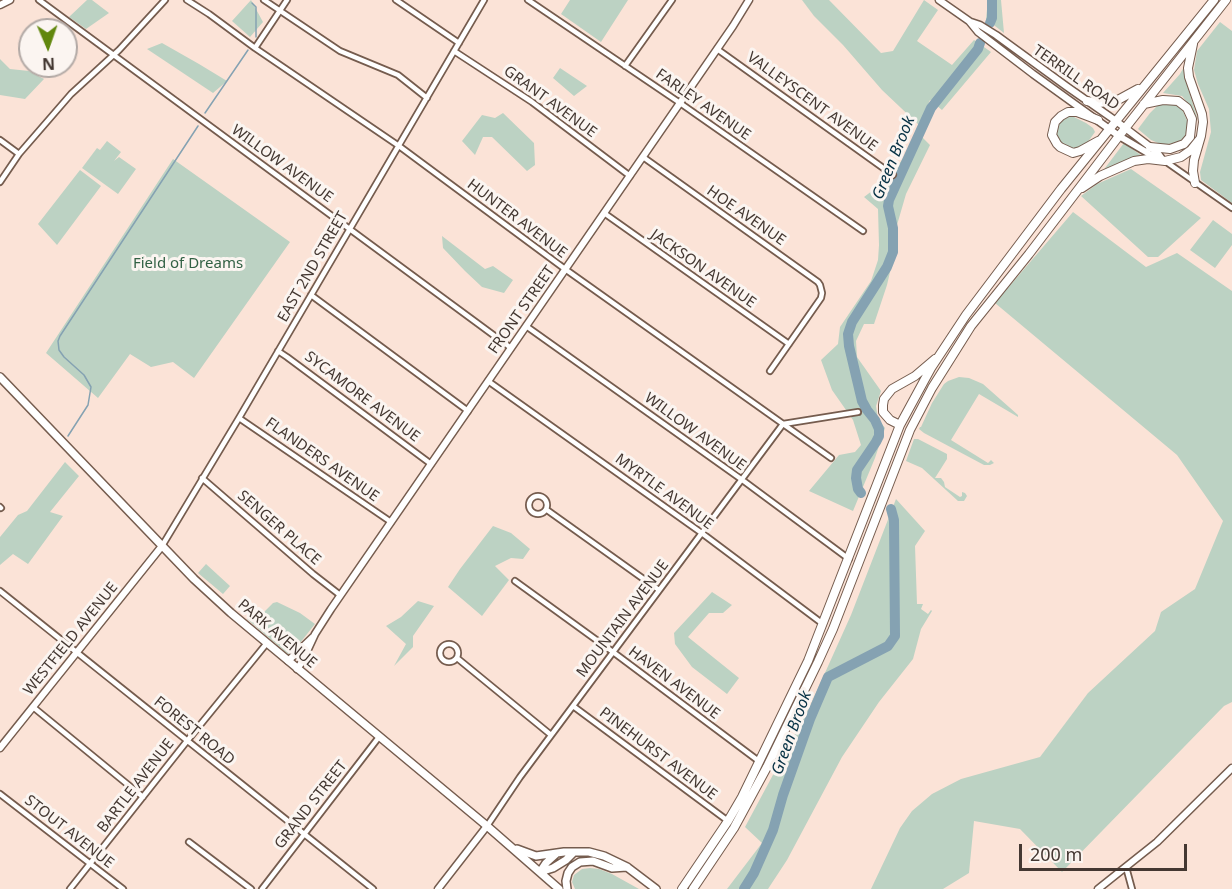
<!DOCTYPE html>
<style>
body{margin:0}
#map{position:relative;width:1232px;height:889px;overflow:hidden;background:#fbe3d7;font-family:"Noto Sans",sans-serif}
canvas{display:block}
.north{position:absolute;left:18px;top:18px;width:60px;height:60px;box-sizing:border-box;background:#fbf5f1;border:2px solid #b2a9a5;border-radius:50%;rotate:178deg;font-size:16px;font-weight:700;line-height:24px;text-align:center;color:#443832}
.north::after{content:'';display:block;margin:auto;width:21px;height:27px;background:#61870d;clip-path:polygon(50% 0,100% 100%,50% 72%,0 100%)}
.scale{position:absolute;left:1019px;top:844px;width:168px;height:27px;box-sizing:border-box;border:3px solid #443832;border-top:0;padding-left:8px;font-size:18px;line-height:21px;white-space:nowrap;color:#443832;-webkit-text-stroke:4px #fbf5f1;paint-order:stroke}
</style>
<div id="map">
<canvas width="1232" height="889"></canvas>
<div class="north">N</div>
<div class="scale">200 m</div>
</div>
<script>
const c = document.querySelector('canvas').getContext('2d');
c.lineJoin = 'round';
function fill(path, color) { c.fillStyle = color; c.fill(path, 'evenodd'); }
const poly = rows => new Path2D(rows.map(r => 'M' + r).join(''));
function trace(path, color, width, dash) { c.strokeStyle = color; c.lineWidth = width; c.lineCap = dash ? 'butt' : 'round'; c.setLineDash(dash || []); c.stroke(path); }
function write(font, color, halo, rows, align = 'center') {
  c.font = font + ' "Noto Sans",sans-serif'; c.lineWidth = 6; c.setLineDash([]); c.textBaseline = 'middle'; c.strokeStyle = halo; c.fillStyle = color; for (const [text, x, y, turn = 0] of rows) {
    c.save(); c.translate(x, y); c.rotate((+turn || 0) * Math.PI / 180); c.textAlign = isNaN(turn) ? turn : align; if (halo) c.strokeText(text, 0, 0); c.fillText(text, 0, 0); c.restore();
  }
}
const green = poly([
 [87,0,92,0,109,13,86,29,69,17],
 [251,0,263,22,250,37,232,21],
 [570,0,628,0,601,42,561,14],
 [802,0,829,0,881,53,893,51,924,0,938,10,917,41,952,65,974,40,991,52,942,110,930,100,919,125,882,90,843,45,814,16],
 [988,0,1001,0,1004,33,986,19],
 [1220,22,1232,31,1232,203,1201,180,1200,172,1211,132,1209,109,1198,84,1194,70,1197,51],
 [162,43,199,64,227,81,213,93,147,49],
 [0,59,10,69,29,71,44,79,25,99,0,95],
 [1185,65,1186,82,1198,120,1191,107,1182,96,1163,93,1180,74],
 [560,68,587,86,574,96,553,78],
 [1165,102,1175,104,1183,111,1188,123,1185,137,1178,142,1163,145,1151,140,1138,129,1150,113,1157,106],
 [503,113,534,143,535,165,527,171,492,137,483,137,475,155,462,141,482,115,495,118],
 [1070,115,1086,123,1093,128,1095,132,1085,146,1078,149,1070,149,1058,141,1056,135,1057,126,1062,119],
 [917,132,930,145,906,194,897,225,897,242,887,285,874,324,864,324,856,341,857,357,881,391,876,406,878,419,885,428,875,458,853,511,809,491,839,455,855,452,861,445,853,420,832,390,821,360,838,344,840,327,871,281,878,260,879,245,878,209,864,197,889,178,904,157],
 [107,141,121,152,114,161,119,157,136,169,118,194,82,168,97,148,100,150],
 [1124,143,1142,156,1125,161,1102,172],
 [173,159,290,242,194,378,173,362,151,367,130,354,98,398,46,353],
 [1131,169,1201,218,1158,257,1148,257,1081,196,1097,184],
 [80,170,101,186,57,245,38,224],
 [1073,212,1146,267,1177,253,1232,291,1232,702,1224,706,1062,872,1020,829,974,821,969,873,943,889,871,889,900,828,912,811,932,794,961,779,1040,757,1088,693,1155,631,1161,612,1195,589,1223,521,1177,455,995,303],
 [1213,220,1232,234,1232,245,1215,268,1190,250],
 [442,236,485,269,493,266,513,280,504,293,482,287,465,271,443,248],
 [959,377,969,378,983,384,1018,415,1018,417,979,394,951,440,988,463,991,460,994,463,990,465,984,465,924,433,919,429,920,427,921,427,932,403,944,384,948,381],
 [914,439,918,439,947,454,947,459,935,478,941,478,944,482,945,487,960,497,962,496,962,492,965,493,967,496,964,501,958,501,922,468,906,461],
 [65,462,79,476,50,512,63,516,28,564,13,554,0,565,0,537,18,515,27,511],
 [896,499,925,531,915,546,917,604,923,604,921,609,928,614,931,610,932,611,921,629,913,659,879,702,842,757,787,860,768,889,727,889,762,843,745,827,811,704,851,615],
 [493,526,511,533,530,549,523,559,511,558,495,566,509,580,482,616,448,587,460,569],
 [206,564,230,586,223,594,198,573],
 [712,592,732,605,723,613,709,613,688,637,739,678,727,694,692,667,675,644,674,633],
 [418,601,434,606,413,636,413,647,394,666,406,644,386,626,401,617],
 [277,602,300,613,315,624,292,653,288,654,247,619,256,610,261,615,273,603],
 [590,868,599,869,612,874,639,889,575,889,572,882,574,875,582,869]
]);
const stream = poly([
 [252,3,256,7,256,37],
 [205,113,248,50],
 [68,436,88,405,91,387,84,375,64,357,59,350,58,341,60,336,198,126]
]);
const river = poly([
 [990,23,992,18,992,0],
 [861,493,858,489,856,478,857,470,876,442,879,436,879,429,875,420,867,410,862,401,849,346,848,334,852,322,887,267,893,252,893,228,888,206,889,200,931,108,978,49,980,43],
 [744,889,754,873,773,830,783,795,810,719,828,677,888,646,895,636,894,520,891,509]
]);
const minor = poly([
 [39,0,511,348],
 [187,0,209,14,255,48,399,146,565,269,831,458],
 [264,0,340,51,398,75,427,98],
 [396,0,459,43],
 [528,0,680,103,863,231],
 [255,48,287,0],
 [717,49,893,175],
 [454,51,532,102,630,176],
 [625,66,672,0],
 [0,140,19,154],
 [643,157,818,282,820,285,822,293,821,298,770,371],
 [1165,161,1232,208],
 [0,182,19,154,71,94,119,50,165,0],
 [604,213,789,344],
 [311,295,468,411],
 [526,326,741,479,849,559],
 [278,351,287,357,431,464],
 [488,381,703,534,823,624],
 [239,418,391,522],
 [202,478,313,574,340,595],
 '529 505a9 9 0 1 1 18 0a9 9 0 1 1-18 0Z',
 [0,507,1,508],
 [547,510,659,590],
 [162,546,239,418,484,0],
 [515,581,613,652,760,762],
 [0,591,373,889],
 '440 653a9 9 0 1 1 18 0a9 9 0 1 1-18 0Z',
 [457,658,551,735],
 [573,706,728,821],
 [33,707,143,797],
 [0,794,123,889],
 [487,826,520,777,783,424,858,412],
 [189,842,251,889],
 [1126,867,1132,889],
 [70,889,187,741,267,643],
 [262,889,379,737]
]);
const tertiary = poly([
 [939,0,969,21,978,32,1033,74,1119,136,1158,159],
 [0,5,10,0],
 [971,22,980,25,996,35,1066,86,1116,121,1157,152,1162,159],
 [288,661,313,637],
 [297,669,302,662,315,634,331,609,733,26,749,0],
 [0,748,162,546],
 [438,889,487,826],
 [1098,889,1157,842,1232,768]
]);
const secondary = poly([
 [0,377,194,579,231,613,487,826,559,889],
 [517,849,536,856,564,852,589,852,604,856,627,867,656,889],
 [540,872,553,868,566,860,573,853],
 [540,872,546,863,556,854],
 [567,889,566,881,568,873,572,867,580,862,593,861,612,868,627,867]
]);
const trunk = poly([
 [1193,44,1188,68,1189,77,1202,114,1203,122,1201,136,1194,160,1193,171,1195,183],
 [1087,101,1099,103,1116,101,1138,89],
 [1144,104,1163,100,1178,101,1187,108,1192,119,1190,137,1184,144,1170,149,1150,147],
 [1098,141,1080,151,1073,153,1060,147,1057,144,1052,135,1055,122,1061,116,1068,112,1077,112,1098,120],
 [1082,188,1100,176,1134,161,1148,159,1165,161,1181,157,1191,150,1199,140],
 [900,425,890,420,883,412,883,405,884,399,892,389,915,376,935,359],
 [682,889,728,821,742,797,808,661,900,425,931,368,966,315,1061,189,1214,0],
 [693,889,734,828,767,767,818,662,833,629,910,430,932,388,971,326,1029,254,1119,136,1226,0]
]);
const streetNames = [
 ["TERRILL ROAD",1076,78,35],
 ["GRANT AVENUE",550,102,36],
 ["VALLEYSCENT AVENUE",812,102,36],
 ["FARLEY AVENUE",703,105,35],
 ["WILLOW AVENUE",282,164,36],
 ["HOE AVENUE",746,216,35],
 ["HUNTER AVENUE",517,219,37],
 ["EAST 2ND STREET",313,267,-60],
 ["JACKSON AVENUE",703,269,35],
 ["FRONT STREET",522,310,-55],
 ["SYCAMORE AVENUE",362,397,37],
 ["WILLOW AVENUE",695,432,36],
 ["FLANDERS AVENUE",322,460,35],
 ["MYRTLE AVENUE",664,492,36],
 ["SENGER PLACE",279,528,41],
 ["MOUNTAIN AVENUE",623,619,-53],
 ["PARK AVENUE",277,634,40],
 ["WESTFIELD AVENUE",71,639,-51],
 ["HAVEN AVENUE",674,683,37],
 ["FOREST ROAD",194,731,39],
 ["PINEHURST AVENUE",658,754,37],
 ["BARTLE AVENUE",136,786,-52],
 ["GRAND STREET",311,805,-52],
 ["STOUT AVENUE",69,832,38]
];
const parkNames = [
 ["Field of Dreams",188,264]
];
const waterNames = [
 ["Green Brook",894,158,-68],
 ["Green Brook",792,733,-70]
];
fill(green, '#bcd2c3');
trace(stream, '#85a2b2', 1.5);
trace(river, '#85a2b2', 10);
trace(minor, '#755c4e', 8);
trace(tertiary, '#755c4e', 9);
trace(secondary, '#755c4e', 10);
trace(trunk, '#755c4e', 10);
trace(minor, '#fff', 4.5);
trace(tertiary, '#fff', 6);
trace(secondary, '#fff', 7);
trace(trunk, '#fff', 8);
write('15px', '#443832', '#fbf5f1', streetNames);
write('15px', '#326144', '#fbf5f1', parkNames);
write('italic 16px', '#063144', '#fbf5f1', waterNames);
</script>
